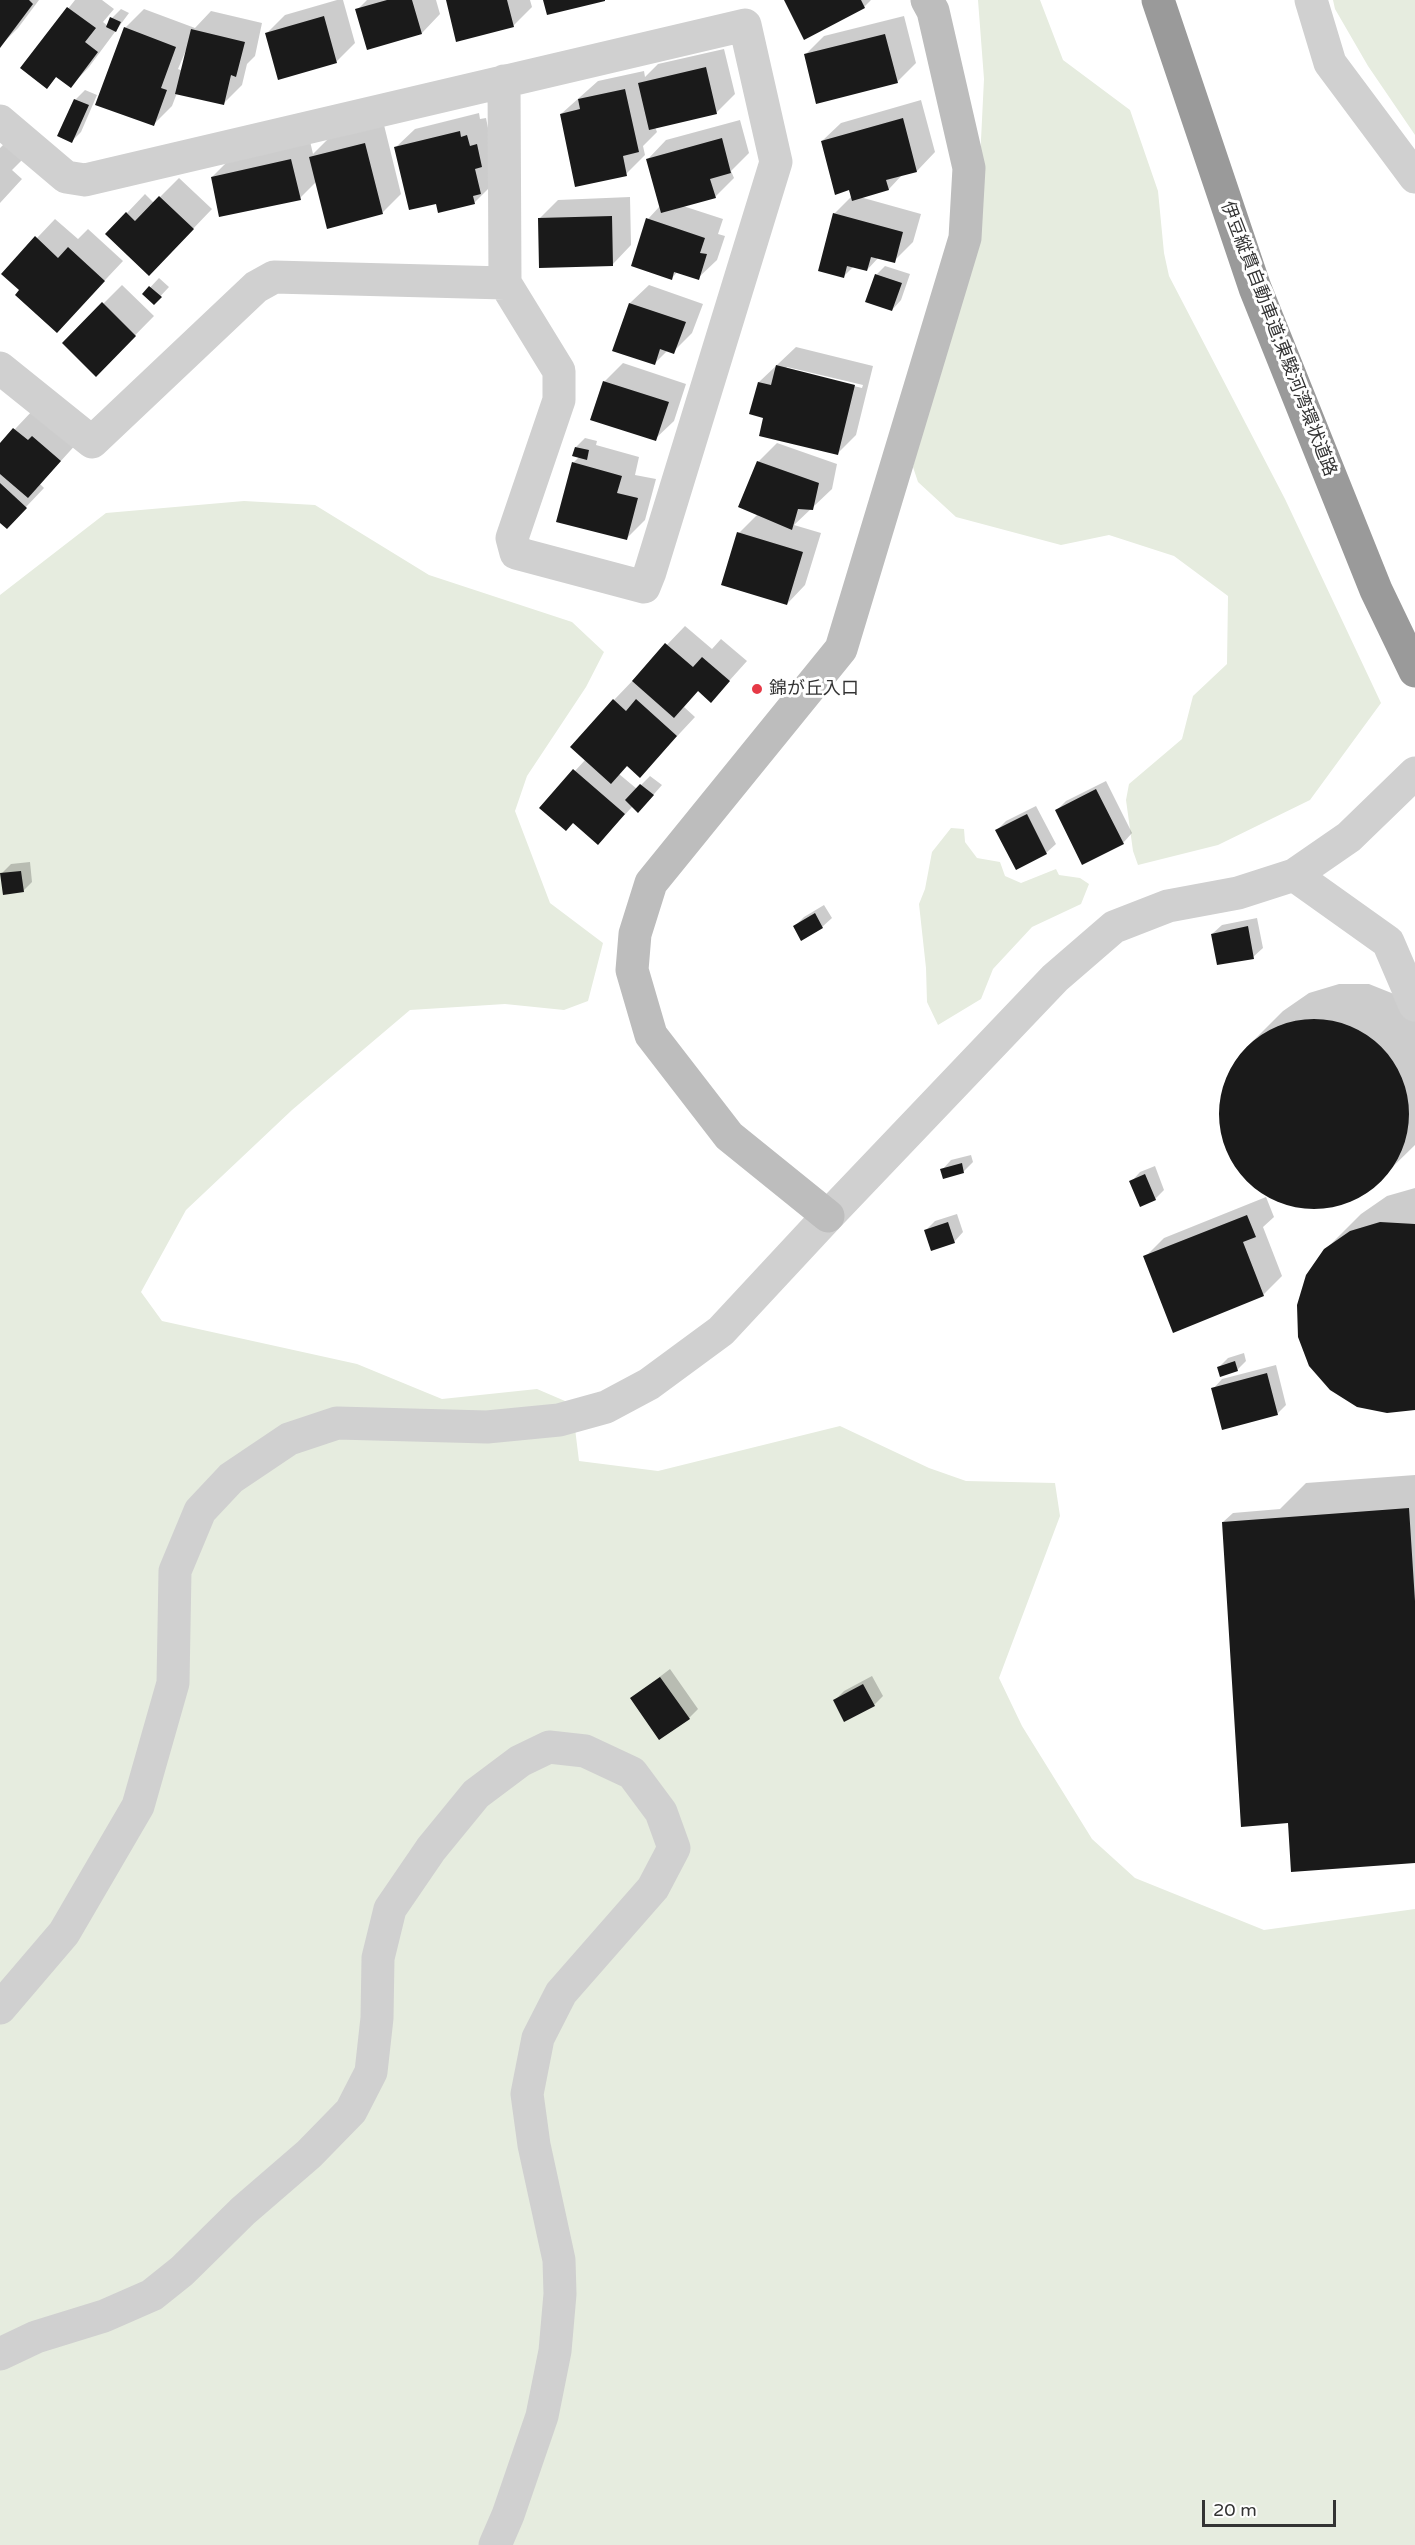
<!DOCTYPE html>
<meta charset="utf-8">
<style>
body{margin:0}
#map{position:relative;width:1415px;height:2545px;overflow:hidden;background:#fff;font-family:"Varela Round",sans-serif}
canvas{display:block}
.scale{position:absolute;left:1202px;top:2500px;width:134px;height:27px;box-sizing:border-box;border:3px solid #333;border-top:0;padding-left:8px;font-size:18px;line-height:21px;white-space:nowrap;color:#333;-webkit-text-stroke:4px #fff;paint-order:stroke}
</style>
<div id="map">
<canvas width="1415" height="2545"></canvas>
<div class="scale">20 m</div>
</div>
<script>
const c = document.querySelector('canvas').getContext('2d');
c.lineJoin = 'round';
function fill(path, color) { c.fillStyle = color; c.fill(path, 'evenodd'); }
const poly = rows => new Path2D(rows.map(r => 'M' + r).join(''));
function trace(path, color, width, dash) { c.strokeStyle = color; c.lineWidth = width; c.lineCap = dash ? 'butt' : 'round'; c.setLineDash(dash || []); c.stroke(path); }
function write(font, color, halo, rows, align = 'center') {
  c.font = font + ' "Varela Round","Noto Sans JP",sans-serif'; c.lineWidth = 6; c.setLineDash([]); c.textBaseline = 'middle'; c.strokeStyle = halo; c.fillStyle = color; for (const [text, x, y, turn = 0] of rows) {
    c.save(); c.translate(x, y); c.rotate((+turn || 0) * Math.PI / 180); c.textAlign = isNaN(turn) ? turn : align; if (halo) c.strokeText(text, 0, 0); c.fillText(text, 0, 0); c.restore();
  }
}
const green = poly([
 [978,0,1040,0,1063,60,1130,110,1158,191,1164,253,1169,276,1285,499,1381,703,1310,800,1218,845,1138,865,1133,851,1126,800,1129,784,1182,739,1193,696,1227,664,1228,596,1174,556,1109,535,1061,545,956,517,918,482,913,467,977,221,984,79],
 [1333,0,1415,0,1415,135,1368,66,1335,9],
 [244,501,315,505,429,575,572,622,604,652,586,687,527,776,515,811,550,903,603,943,588,1001,564,1010,505,1004,410,1010,292,1110,186,1210,141,1292,162,1321,357,1364,442,1399,537,1389,572,1404,579,1461,658,1471,840,1426,929,1468,966,1481,1055,1483,1060,1516,999,1678,1022,1726,1092,1839,1135,1878,1264,1930,1415,1909,1415,2545,0,2545,0,595,106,513],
 [951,828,964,829,965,842,977,858,1000,862,1005,876,1021,883,1056,869,1059,875,1080,878,1089,884,1081,904,1032,927,993,969,981,999,938,1025,927,1002,926,968,919,904,925,889,932,852]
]);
const shadow = poly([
 [0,0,39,0,18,28,0,46],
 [75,0,102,0,114,9,103,22,108,26,112,18,121,9,129,13,89,67,71,86,57,76,47,87,22,67],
 [337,0,343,0,355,43,336,62,266,34,285,15],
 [367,0,436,0,440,14,422,33,357,10],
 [447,0,530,0,532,7,513,26],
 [785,0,871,0,864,7],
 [144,9,195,28,211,11,262,23,255,56,247,64,242,85,223,104,177,93,172,106,153,125,125,28],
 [186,50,188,51,183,71,178,69],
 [904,16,916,63,897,82,805,55,824,36],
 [724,49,735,94,716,113,655,127,657,132,643,146,645,155,626,174,561,114,598,81,644,71,645,77,658,64],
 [85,90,97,95,81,132,72,141,75,100],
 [921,100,935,152,917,171,903,174,889,189,860,197,921,214,913,242,894,261,879,257,867,270,854,266,844,276,834,214,852,196,822,141,841,123],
 [479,113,480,119,486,118,488,128,493,184,474,203,437,203,396,147,415,129],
 [740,120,749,153,731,171,734,178,715,197,683,206,723,219,718,234,725,236,717,260,698,278,678,271,672,278,648,219,660,206,648,159,666,140],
 [384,125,401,194,383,212,316,182,300,198,212,177,231,158,310,141,313,154,329,138],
 [6,142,23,159,12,170,22,179,0,203,0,148],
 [179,178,212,209,168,255,127,213,145,194,154,203],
 [630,197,631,245,613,264,539,219,558,200],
 [55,219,78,239,88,229,123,261,75,312,21,290,3,274],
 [885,266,910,274,901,300,892,310,876,275],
 [159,278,169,287,154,303,144,294],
 [122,285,154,316,96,375,64,343],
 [649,285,703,304,692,333,673,352,668,350,654,364,630,303],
 [796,347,873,366,856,435,837,454,765,417,751,413,759,382],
 [787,367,863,385,862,388,785,369],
 [623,363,686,384,674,421,655,439,604,382],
 [33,410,79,441,40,484,44,488,25,508,0,523,0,445],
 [585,438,597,441,596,445,639,457,635,475,656,479,645,520,627,538,573,463,580,456,576,447],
 [777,443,837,464,832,489,794,525,821,533,805,585,787,604,739,533,758,514,758,462],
 [685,626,712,649,721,639,747,661,711,701,699,690,684,707,695,717,640,776,627,765,619,774,637,789,650,776,662,785,647,802,633,806,598,843,573,821,541,808,586,759,614,700],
 [1106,781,1132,833,1123,843,1057,810,1066,801],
 [1036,806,1056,844,1046,853,997,830,1006,821],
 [30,862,32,882,23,891,2,873,11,864],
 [824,905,832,918,822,927,801,939,794,927,804,917],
 [1257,918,1263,948,1253,957,1212,934,1222,925],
 [1339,984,1369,984,1399,996,1415,1010,1415,1145,1368,1191,1340,1205,1309,1208,1279,1202,1252,1185,1232,1162,1221,1133,1220,1102,1229,1072,1247,1047,1283,1011,1309,993],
 [971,1155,973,1162,964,1171,942,1170,951,1160],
 [1155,1166,1164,1190,1155,1199,1131,1182,1140,1172],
 [1415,1188,1415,1409,1325,1250,1361,1214,1387,1196],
 [1266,1197,1274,1217,1263,1227,1282,1276,1263,1295,1145,1257,1164,1238],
 [957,1214,963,1232,954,1242,926,1230,935,1221],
 [1244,1353,1246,1361,1237,1370,1219,1367,1228,1358],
 [1276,1365,1286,1405,1277,1414,1213,1389,1222,1379],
 [1415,1475,1415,1861,1289,1821,1223,1522,1233,1513,1280,1509,1306,1483],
 [670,1669,698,1709,689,1718,632,1698],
 [872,1676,883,1696,874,1705,835,1700,844,1691]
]);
const building = poly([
 [0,0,29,0,33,4,0,48],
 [387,0,412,0,422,34,367,50,355,9],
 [446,0,507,0,514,27,456,42],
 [543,0,605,0,605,1,547,15],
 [784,0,861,0,865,8,804,40],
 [67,7,96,28,85,42,98,52,71,88,56,77,47,89,20,68],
 [324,16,337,63,278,80,265,33],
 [110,17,121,22,116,32,106,27],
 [124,27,176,47,161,88,167,90,154,126,95,105],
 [191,29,245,42,236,77,231,75,224,105,175,94],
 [885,34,898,83,816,104,804,54],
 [706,67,717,114,649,130,638,83],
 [625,89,639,152,623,156,627,176,575,187,560,114,580,109,578,99],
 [74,99,89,105,72,143,57,136],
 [903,118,917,172,886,180,889,190,852,201,849,190,835,195,821,141],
 [460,131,461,137,467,135,470,146,477,144,482,167,475,169,481,194,473,196,475,204,438,213,436,204,409,210,394,147],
 [722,138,731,173,710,179,716,198,661,213,646,159],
 [365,143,383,214,327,229,309,157],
 [291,159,301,200,219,217,211,177],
 [159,196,194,229,149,276,105,234,126,212,135,221],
 [833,213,903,232,895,263,871,257,867,271,847,266,844,278,818,271],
 [612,216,613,266,539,268,538,218],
 [646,218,705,238,700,253,707,254,699,280,674,272,672,280,631,266],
 [35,236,58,258,68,247,105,281,57,333,15,295,19,290,1,274],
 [875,274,902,283,892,311,865,302],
 [149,286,162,297,154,305,142,294],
 [102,302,136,336,96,377,62,343],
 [629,303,686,322,674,354,660,349,655,365,612,351],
 [776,365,855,385,838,455,759,436,763,418,749,414,758,382,771,385],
 [603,381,669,402,656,441,590,420],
 [13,428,28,440,32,436,61,461,28,498,0,474,0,443],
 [575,447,589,450,587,460,572,456],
 [757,461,819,483,813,510,798,509,792,530,738,507],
 [572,462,622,476,617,493,638,498,627,540,556,522],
 [0,483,27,508,7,529,0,523],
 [737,532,803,552,787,605,721,585],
 [665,643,693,667,702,657,730,681,711,703,698,691,674,718,632,681],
 [613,699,626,711,636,699,677,736,640,778,627,766,611,784,570,747],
 [573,769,625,814,598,845,573,823,566,831,539,808],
 [640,784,654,795,638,813,625,800],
 [1096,789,1124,844,1082,865,1055,810],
 [1027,814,1047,854,1016,870,995,830],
 [21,871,24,892,3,895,0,873],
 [815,913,823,928,801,941,793,926],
 [1248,926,1254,959,1217,965,1211,934],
 '1219 1114a95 95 0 1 1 190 0a95 95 0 1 1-190 0Z',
 [962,1163,964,1173,943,1179,940,1169],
 [1145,1174,1156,1200,1140,1207,1129,1181],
 [1247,1215,1256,1237,1243,1242,1264,1296,1173,1333,1143,1256],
 [948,1222,955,1243,931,1251,924,1230],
 [1380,1222,1415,1224,1415,1410,1387,1413,1357,1407,1330,1390,1309,1366,1298,1337,1297,1305,1306,1275,1324,1249,1350,1231],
 [1235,1361,1238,1371,1220,1377,1217,1367],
 [1267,1373,1278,1415,1222,1430,1211,1388],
 [1409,1508,1415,1601,1415,1863,1291,1872,1288,1823,1241,1827,1222,1522],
 [660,1677,690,1719,659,1740,630,1698],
 [863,1684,875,1706,844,1722,833,1700]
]);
const street = poly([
 [1311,0,1330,63,1415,177],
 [0,121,66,177,85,180,745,25,776,162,650,572,644,587,516,553,512,538,559,400,559,371,505,283],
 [0,368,92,442,256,287,274,277,505,283,504,81],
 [1294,875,1388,942,1415,1005],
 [0,2008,64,1933,138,1806,173,1683,175,1571,200,1511,231,1478,289,1439,337,1423,487,1427,559,1420,606,1407,649,1384,721,1331,828,1216,1055,978,1114,927,1168,906,1238,893,1294,875,1349,837,1415,773],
 [0,2354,36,2337,104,2316,152,2295,182,2271,243,2211,309,2154,351,2111,371,2072,377,2018,378,1958,390,1909,431,1849,476,1794,520,1761,549,1747,585,1751,632,1773,661,1812,674,1848,653,1888,561,1993,538,2038,527,2094,534,2145,559,2260,560,2294,555,2351,542,2416,508,2515,495,2545]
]);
const secondary = poly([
 [828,1216,729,1136,651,1035,632,970,635,934,651,883,841,649,965,238,969,168,933,11,927,0]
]);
const highway = poly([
 [1158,0,1255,288,1376,590,1415,671]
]);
const markers = [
 [757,689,6,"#e63946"]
];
const streetNames = [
 ["伊豆縦貫自動車道;東駿河湾環状道路",1278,339,69]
];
const poiNames = [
 ["錦が丘入口",769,689]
];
fill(green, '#e6ecdf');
fill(shadow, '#0003');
fill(building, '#1a1a1a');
trace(street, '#d0d0d0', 33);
trace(secondary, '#bdbdbd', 33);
trace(highway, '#9a9a9a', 33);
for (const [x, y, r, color] of markers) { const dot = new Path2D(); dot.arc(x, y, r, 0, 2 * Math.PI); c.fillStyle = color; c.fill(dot); trace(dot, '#fff', 2); }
write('18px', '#333', '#fff', streetNames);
write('18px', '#333', '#fff', poiNames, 'left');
</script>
